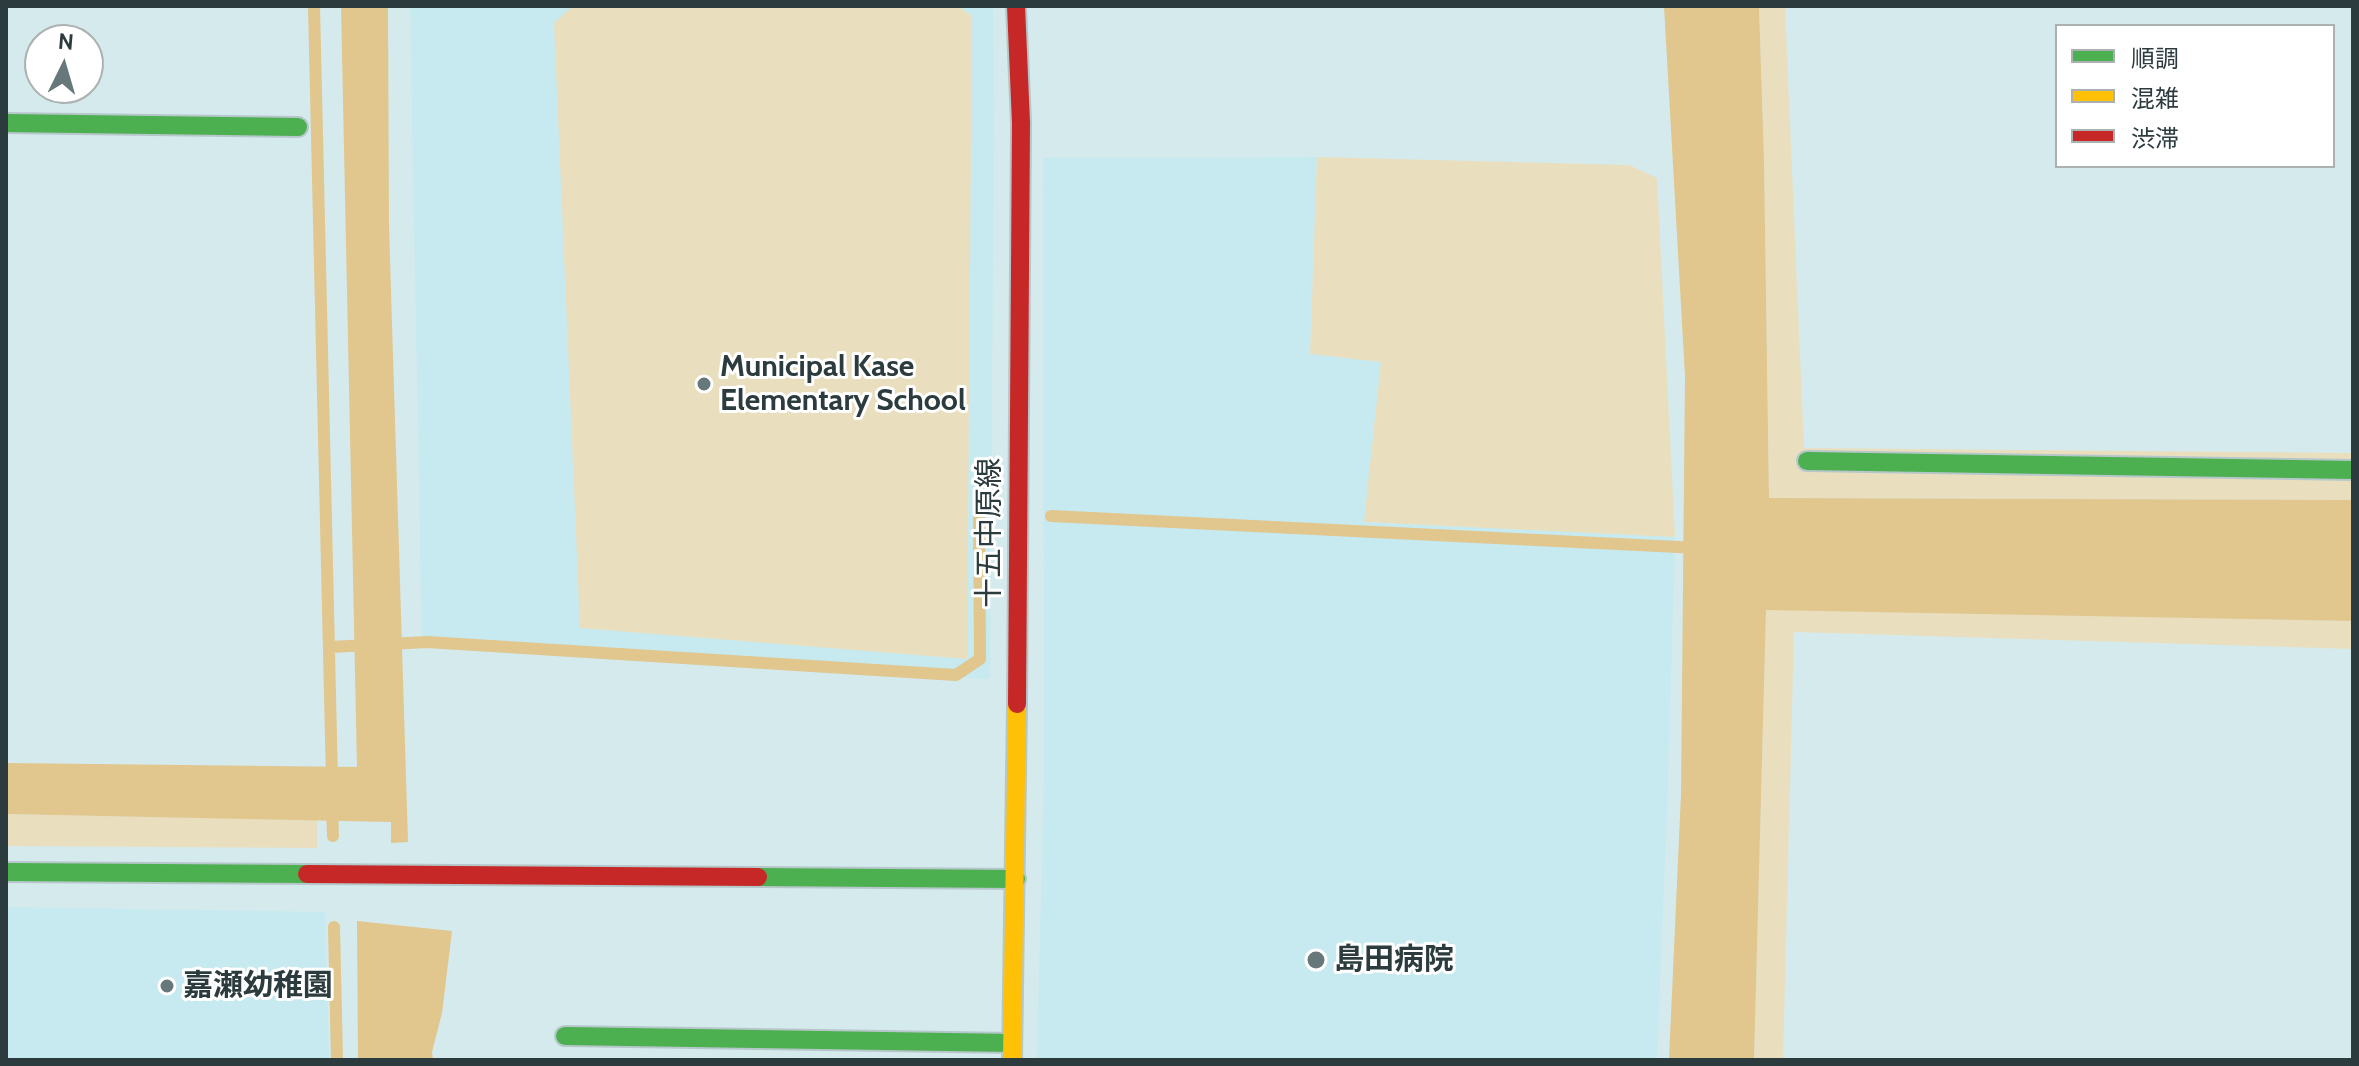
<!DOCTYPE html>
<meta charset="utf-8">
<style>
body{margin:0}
#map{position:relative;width:2359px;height:1066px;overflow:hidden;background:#d5eaed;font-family:Cabin,"Noto Sans JP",sans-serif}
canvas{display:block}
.frame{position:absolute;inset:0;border:8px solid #2c3b3d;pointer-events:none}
.legend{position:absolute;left:2055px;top:24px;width:280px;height:144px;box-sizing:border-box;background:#fff;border:2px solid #abb1b1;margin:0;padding:10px 14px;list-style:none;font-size:24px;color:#2c3b3d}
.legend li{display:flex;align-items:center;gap:16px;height:40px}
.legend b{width:40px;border:2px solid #abb1b1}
.north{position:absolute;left:24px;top:24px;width:80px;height:80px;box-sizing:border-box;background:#fff;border:2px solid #abb1b1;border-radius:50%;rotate:5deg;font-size:22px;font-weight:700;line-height:32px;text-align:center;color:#2c3b3d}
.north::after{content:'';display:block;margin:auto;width:28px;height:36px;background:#67787b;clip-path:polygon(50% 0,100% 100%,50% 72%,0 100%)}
</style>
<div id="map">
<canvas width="2359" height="1066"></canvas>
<div class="frame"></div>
<ul class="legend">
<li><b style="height:10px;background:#4caf50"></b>順調</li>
<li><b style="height:10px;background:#ffc107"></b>混雑</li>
<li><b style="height:10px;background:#c62828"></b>渋滞</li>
</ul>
<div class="north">N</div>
</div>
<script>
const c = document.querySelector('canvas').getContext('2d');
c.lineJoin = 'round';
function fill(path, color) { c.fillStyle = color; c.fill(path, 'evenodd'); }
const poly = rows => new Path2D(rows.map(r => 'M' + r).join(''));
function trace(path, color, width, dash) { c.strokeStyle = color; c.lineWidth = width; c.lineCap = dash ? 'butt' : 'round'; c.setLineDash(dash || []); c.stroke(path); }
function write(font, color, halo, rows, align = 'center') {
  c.font = font + ' Cabin,"Noto Sans JP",sans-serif'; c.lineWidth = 6; c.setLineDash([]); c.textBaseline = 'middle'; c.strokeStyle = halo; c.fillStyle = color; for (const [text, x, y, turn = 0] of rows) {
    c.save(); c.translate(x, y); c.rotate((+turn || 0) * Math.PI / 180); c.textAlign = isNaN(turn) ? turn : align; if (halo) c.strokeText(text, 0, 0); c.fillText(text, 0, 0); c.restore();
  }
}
const built = poly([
 [410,6,993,6,994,123,990,679,422,645],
 [1317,157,1310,353,1381,361,1365,522,1675,537,1668,781,1657,1060,1037,1060,1044,771,1043,158],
 [6,907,325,912,329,1060,6,1060]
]);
const green = poly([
 [573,6,958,6,972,16,967,659,580,628,554,23],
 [1759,6,1785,6,1804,448,2353,453,2353,500,1769,498,1764,160],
 [1317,157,1629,165,1657,178,1675,537,1364,522,1381,362,1310,354],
 [1766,609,2353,621,2353,649,1794,632,1783,1060,1754,1060],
 [6,814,317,820,317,848,6,846]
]);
const water = poly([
 [341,6,388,6,389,226,408,842,391,843,391,822,6,814,6,763,357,767],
 [1664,6,1759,6,1764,160,1769,498,2353,500,2353,621,1766,610,1754,1060,1669,1060,1681,794,1685,376],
 [357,921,452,931,442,1013,432,1052,433,1060,358,1060]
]);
const stream = poly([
 [314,6,332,781],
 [1051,516,1698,548],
 [389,644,427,642,956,675,980,659,979,512],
 [330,647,370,645],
 [332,807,333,836],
 [334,927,337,1060]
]);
const fast = poly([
 [6,123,298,127],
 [1807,461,2353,470],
 [6,872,307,874],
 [758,877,1016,879],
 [565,1036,1012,1043]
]);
const slow = poly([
 [1012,1060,1017,704]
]);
const jam = poly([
 [1016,6,1021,123,1017,704],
 [307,874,758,877]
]);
const markers = [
 [704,384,8,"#67787b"],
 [1316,960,10,"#67787b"],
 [167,986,8,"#67787b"]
];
const poiNames = [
 ["Municipal Kase",720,367],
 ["Elementary School",720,401],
 ["島田病院",1334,960],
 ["嘉瀬幼稚園",183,986]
];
const streetNames = [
 ["十五中原線",990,533,-90]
];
fill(built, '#c6eaf0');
fill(green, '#e9dfbf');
fill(water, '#e1c68e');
trace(stream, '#e1c68e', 12);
trace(fast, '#b6c7c9', 22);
trace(slow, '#b6c7c9', 22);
trace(jam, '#b6c7c9', 22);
trace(fast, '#4caf50', 18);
trace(slow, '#ffc107', 18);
trace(jam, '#c62828', 18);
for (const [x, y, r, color] of markers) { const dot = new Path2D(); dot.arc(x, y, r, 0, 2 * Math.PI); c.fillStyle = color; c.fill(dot); trace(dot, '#fff', 3); }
write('bold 30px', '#2c3b3d', '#fff', poiNames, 'left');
write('30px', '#2c3b3d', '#fff', streetNames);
</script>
